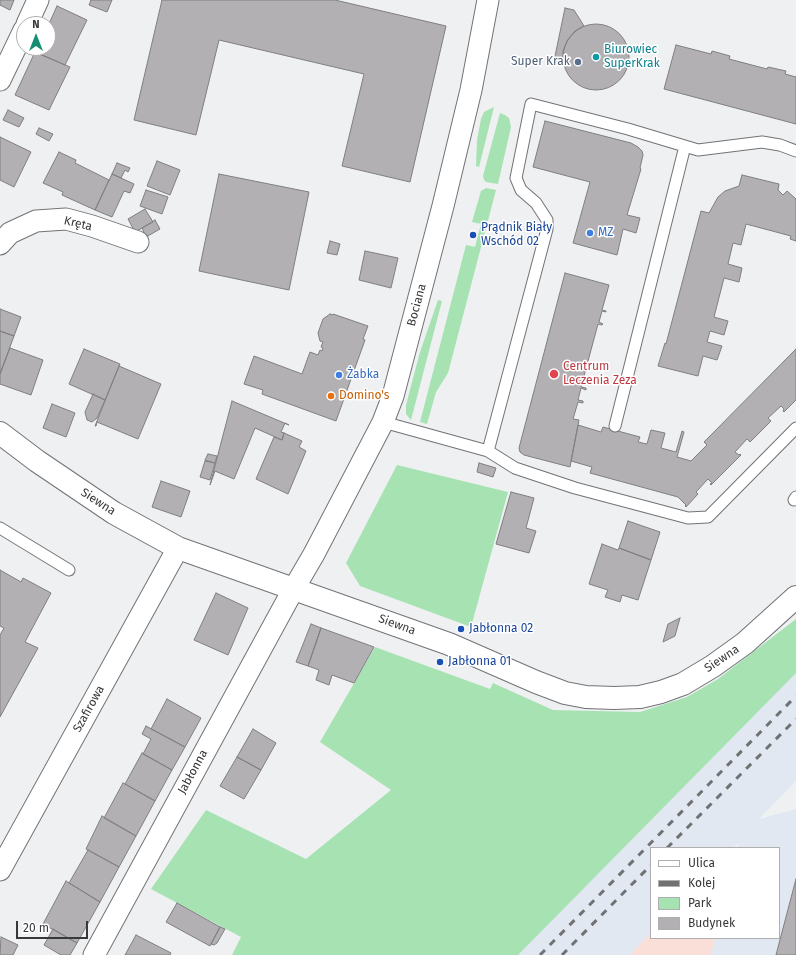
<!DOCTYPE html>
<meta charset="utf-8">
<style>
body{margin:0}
#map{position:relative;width:796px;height:955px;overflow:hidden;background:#eef0f2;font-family:"Fira Sans",sans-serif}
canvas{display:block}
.legend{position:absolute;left:650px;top:847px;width:130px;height:92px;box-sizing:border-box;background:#fff;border:1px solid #afafb0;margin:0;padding:5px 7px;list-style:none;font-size:12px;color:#373839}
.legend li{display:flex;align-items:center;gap:8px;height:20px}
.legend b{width:20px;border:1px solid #afafb0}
.north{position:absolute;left:16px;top:16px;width:40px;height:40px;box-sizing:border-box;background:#fff;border:1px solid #afafb0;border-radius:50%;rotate:0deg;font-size:11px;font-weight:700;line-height:16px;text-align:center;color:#373839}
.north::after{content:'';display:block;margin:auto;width:14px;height:18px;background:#138e73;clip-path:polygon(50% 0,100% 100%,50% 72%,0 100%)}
.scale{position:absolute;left:16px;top:921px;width:72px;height:18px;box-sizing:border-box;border:2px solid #373839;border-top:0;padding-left:5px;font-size:12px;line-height:14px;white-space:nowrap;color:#373839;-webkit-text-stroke:3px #fff;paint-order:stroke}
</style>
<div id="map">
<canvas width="796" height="955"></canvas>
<ul class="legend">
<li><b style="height:5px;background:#fff"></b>Ulica</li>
<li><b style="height:5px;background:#707172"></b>Kolej</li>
<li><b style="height:11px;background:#a7e2b3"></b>Park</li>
<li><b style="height:11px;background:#b2b0b3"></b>Budynek</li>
</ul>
<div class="north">N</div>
<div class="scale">20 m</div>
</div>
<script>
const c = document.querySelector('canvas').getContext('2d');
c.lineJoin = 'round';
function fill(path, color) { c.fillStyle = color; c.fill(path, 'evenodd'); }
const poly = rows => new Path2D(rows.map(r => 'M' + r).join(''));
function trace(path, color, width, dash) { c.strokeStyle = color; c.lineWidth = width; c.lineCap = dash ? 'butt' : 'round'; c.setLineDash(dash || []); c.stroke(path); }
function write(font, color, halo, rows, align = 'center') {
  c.font = font + ' "Fira Sans",sans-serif'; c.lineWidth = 3; c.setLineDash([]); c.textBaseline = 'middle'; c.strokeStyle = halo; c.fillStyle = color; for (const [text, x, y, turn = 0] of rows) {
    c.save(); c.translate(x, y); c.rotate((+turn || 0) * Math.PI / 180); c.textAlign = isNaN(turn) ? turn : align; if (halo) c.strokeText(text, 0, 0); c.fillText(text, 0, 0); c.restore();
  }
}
const built = poly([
 [796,643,796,781,759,819,796,809,796,955,711,955,715,938,779,938,779,848,737,848,738,843,733,848,651,848,651,933,630,955,493,955]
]);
const industrial = poly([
 [651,933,651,938,715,938,711,955,630,955]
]);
const green = poly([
 [494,107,479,167,476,166,477,140,481,119,484,112],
 [500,113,505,115,509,118,511,127,498,184,486,182,484,180,483,176],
 [486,188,496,190,448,373,436,392,427,424,420,422,466,245,475,247,481,224,472,222,481,191],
 [438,300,442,301,411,420,406,414,406,405,420,352],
 [397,465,508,492,471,627,360,586,346,563],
 [796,619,796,673,518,955,232,955,241,937,151,889,206,810,306,859,391,790,320,742,375,647,490,689,493,683,553,710,640,712,687,697,718,679]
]);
const building = poly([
 [0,0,14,0,10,10,0,5,0,0],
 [91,0,112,0,107,12,89,5,91,0],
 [162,0,335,0,446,26,410,182,342,166,364,74,219,40,196,135,134,120,162,0],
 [57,6,87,20,65,65,35,52,37,48,48,48,48,26,57,6],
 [565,8,574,10,584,26,575,31,567,41,563,51,563,63,554,61,565,8],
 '563 57a33 33 0 1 1 66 0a33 33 0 1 1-66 0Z',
 [676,45,711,54,712,51,730,56,729,59,767,69,768,67,786,71,785,74,796,77,796,124,664,89,676,45],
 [35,52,70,67,49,110,15,95,35,52],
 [8,110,24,118,19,127,3,120,8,110],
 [545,121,631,143,638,147,642,151,643,155,640,168,641,169,627,215,640,218,636,233,623,229,617,255,573,243,590,182,533,167,545,121],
 [39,128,53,134,49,141,36,134,39,128],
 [0,137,31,152,14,187,0,180,0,137],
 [59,152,76,160,75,163,109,180,95,210,62,195,63,192,43,183,59,152],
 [157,161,180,170,170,195,147,186,157,161],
 [117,163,130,168,128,172,125,170,121,178,112,174,117,163],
 [112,174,134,184,130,193,124,191,112,217,95,210,112,174],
 [219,174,309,192,289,290,199,271,219,174],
 [742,175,779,184,778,190,783,195,787,191,796,199,796,241,790,239,791,236,746,224,741,245,733,243,728,264,742,268,739,282,724,278,714,317,728,321,724,335,710,331,707,342,722,346,717,360,703,356,698,376,658,366,665,343,666,344,701,211,709,213,718,197,725,191,739,186,742,175],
 [146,190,168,197,162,214,140,206,146,190],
 [145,209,153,222,135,232,128,219,145,209],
 [155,220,160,229,146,237,142,228,155,220],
 [330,241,340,244,337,255,327,253,330,241],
 [365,251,398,258,391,288,359,280,365,251],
 [565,273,609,285,602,310,606,311,606,312,602,311,599,322,603,324,602,325,598,324,581,387,586,388,586,390,581,388,578,400,583,401,583,403,578,402,573,419,579,420,570,467,524,455,520,452,519,448,565,273],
 [0,309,21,317,14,336,0,331,0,309],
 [330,314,332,315,333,314,368,326,363,339,365,340,336,421,262,394,263,390,244,384,254,356,302,374,310,352,318,355,320,350,322,351,323,348,321,347,323,342,320,341,318,333,323,319,330,314],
 [0,331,14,336,0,374,0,331],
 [10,348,43,360,31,395,0,384,0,374,10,348],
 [84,349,120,364,105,400,69,384,84,349],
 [796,349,796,400,784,412,783,411,784,409,781,406,768,418,771,421,750,442,747,439,735,452,739,455,740,454,741,455,711,485,710,484,712,483,708,479,696,492,698,494,686,507,685,506,686,505,678,497,590,473,592,467,571,461,578,425,601,432,603,427,640,437,638,442,647,444,651,430,665,433,661,448,676,452,682,431,684,432,677,457,691,461,707,445,704,442,796,349],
 [119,366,161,384,138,439,97,422,96,426,95,426,119,366],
 [93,394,105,400,97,418,92,422,87,420,85,412,93,394],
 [232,401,289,425,285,423,281,432,284,433,282,440,255,428,234,479,215,471,210,485,232,401],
 [52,404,75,413,66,437,43,428,52,404],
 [284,433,302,441,299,447,306,451,288,494,256,479,274,437,282,440,284,433],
 [208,454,217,456,215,463,205,460,208,454],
 [205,461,215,463,210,480,200,477,205,461],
 [479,463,496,468,493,477,477,472,479,463],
 [161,481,190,491,181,517,152,507,161,481],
 [511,492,534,498,526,528,536,531,529,553,496,544,511,492],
 [628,521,660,532,651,560,619,548,628,521],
 [602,544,618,550,619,548,651,560,638,600,622,595,620,602,605,597,608,590,589,584,602,544],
 [0,570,21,582,23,578,51,593,25,642,38,648,0,717,0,635,4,628,0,626,0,570],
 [216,593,248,608,228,655,194,640,216,593],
 [680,618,675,636,663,642,668,624,680,618],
 [311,624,321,628,308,666,296,662,311,624],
 [321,628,374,647,354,683,332,675,329,685,316,680,319,670,308,666,321,628],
 [167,699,201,718,185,747,151,729,167,699],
 [146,726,185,747,172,770,143,754,151,739,142,734,146,726],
 [253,729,276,743,261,770,237,757,253,729],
 [142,753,172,770,155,801,125,784,142,753],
 [237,757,261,770,244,799,220,786,237,757],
 [123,783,155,801,136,836,104,818,123,783],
 [102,816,136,836,119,867,86,849,102,816],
 [88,850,119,867,100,902,69,883,88,850],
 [796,879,796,955,776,955,796,879],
 [66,881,100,902,77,943,43,924,66,881],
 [177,903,220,927,210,946,166,922,177,903],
 [220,927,225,929,217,943,214,945,211,944,220,927],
 [53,929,77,943,70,955,61,955,44,945,53,929],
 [136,935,171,953,170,955,125,955,136,935],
 [1,937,18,945,13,955,0,955,1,937]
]);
const service = poly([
 [383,422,488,451,515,468,575,488,688,518,708,517,796,428],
 [615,426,685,146],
 [488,451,547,229,547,220,536,203,521,190,516,178,531,104,628,129,698,150,762,142,780,145,796,151],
 [794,500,796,497],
 [0,528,69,570]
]);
const minor = poly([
 [27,24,38,0],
 [0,80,24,30],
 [0,244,10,233,36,221,66,219,92,226,138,242],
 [0,870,178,548],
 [94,955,293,590,314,554,383,422,393,396,443,206,471,90,488,0]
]);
const tertiary = poly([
 [0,433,37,461,114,513,178,548,449,644,536,682,565,693,586,697,614,698,640,697,661,692,683,684,713,666,745,643,796,597]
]);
const rail = poly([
 [667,848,796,719],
 [540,955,796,696],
 [562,955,651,865]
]);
const markers = [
 [596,57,4,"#0f9aa8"],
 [578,62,4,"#5c6f8a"],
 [590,233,4,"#3f7fe0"],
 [473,235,4,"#1a4fb4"],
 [554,374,5,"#e0444e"],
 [339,375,4,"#3f7fe0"],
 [331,396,4,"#e8710a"],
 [461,629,4,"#1a4fb4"],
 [440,662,4,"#1a4fb4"]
];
const cultureNames = [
 ["Biurowiec",604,50],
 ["SuperKrak",604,64]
];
const serviceNames = [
 ["Super Krak",570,62]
];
const streetNames = [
 ["Kręta",78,224,13],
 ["Bociana",417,305,-75],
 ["Siewna",98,502,33],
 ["Siewna",397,625,20],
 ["Siewna",722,659,-34],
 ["Szafirowa",89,709,-61],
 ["Jabłonna",193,772,-61]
];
const transitNames = [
 ["Prądnik Biały",481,228],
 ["Wschód 02",481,242],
 ["Jabłonna 02",469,629],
 ["Jabłonna 01",448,662]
];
const shopNames = [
 ["MZ",598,233],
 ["Żabka",347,375]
];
const healthNames = [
 ["Centrum",563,367],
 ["Leczenia Zeza",563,381]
];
const foodNames = [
 ["Domino's",339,396]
];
fill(built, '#e2e8f2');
fill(industrial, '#f9dfd8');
fill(green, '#a7e2b3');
fill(building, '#b2b0b3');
trace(building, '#7f7e81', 1);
trace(service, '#727376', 13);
trace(minor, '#727376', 23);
trace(tertiary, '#727376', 24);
trace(service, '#fff', 11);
trace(minor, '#fff', 21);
trace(tertiary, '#fff', 22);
trace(rail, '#707172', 3, [7, 7]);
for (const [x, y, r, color] of markers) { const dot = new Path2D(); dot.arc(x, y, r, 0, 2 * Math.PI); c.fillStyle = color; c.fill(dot); trace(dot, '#fff', 1.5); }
write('12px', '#0d838f', '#fff', cultureNames, 'left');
write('12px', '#4e5e75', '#fff', serviceNames, 'right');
write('12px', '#373839', '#fff', streetNames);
write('12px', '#164399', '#fff', transitNames, 'left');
write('12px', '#366cbe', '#fff', shopNames, 'left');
write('12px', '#be3a42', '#fff', healthNames, 'left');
write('12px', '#c56008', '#fff', foodNames, 'left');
</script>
